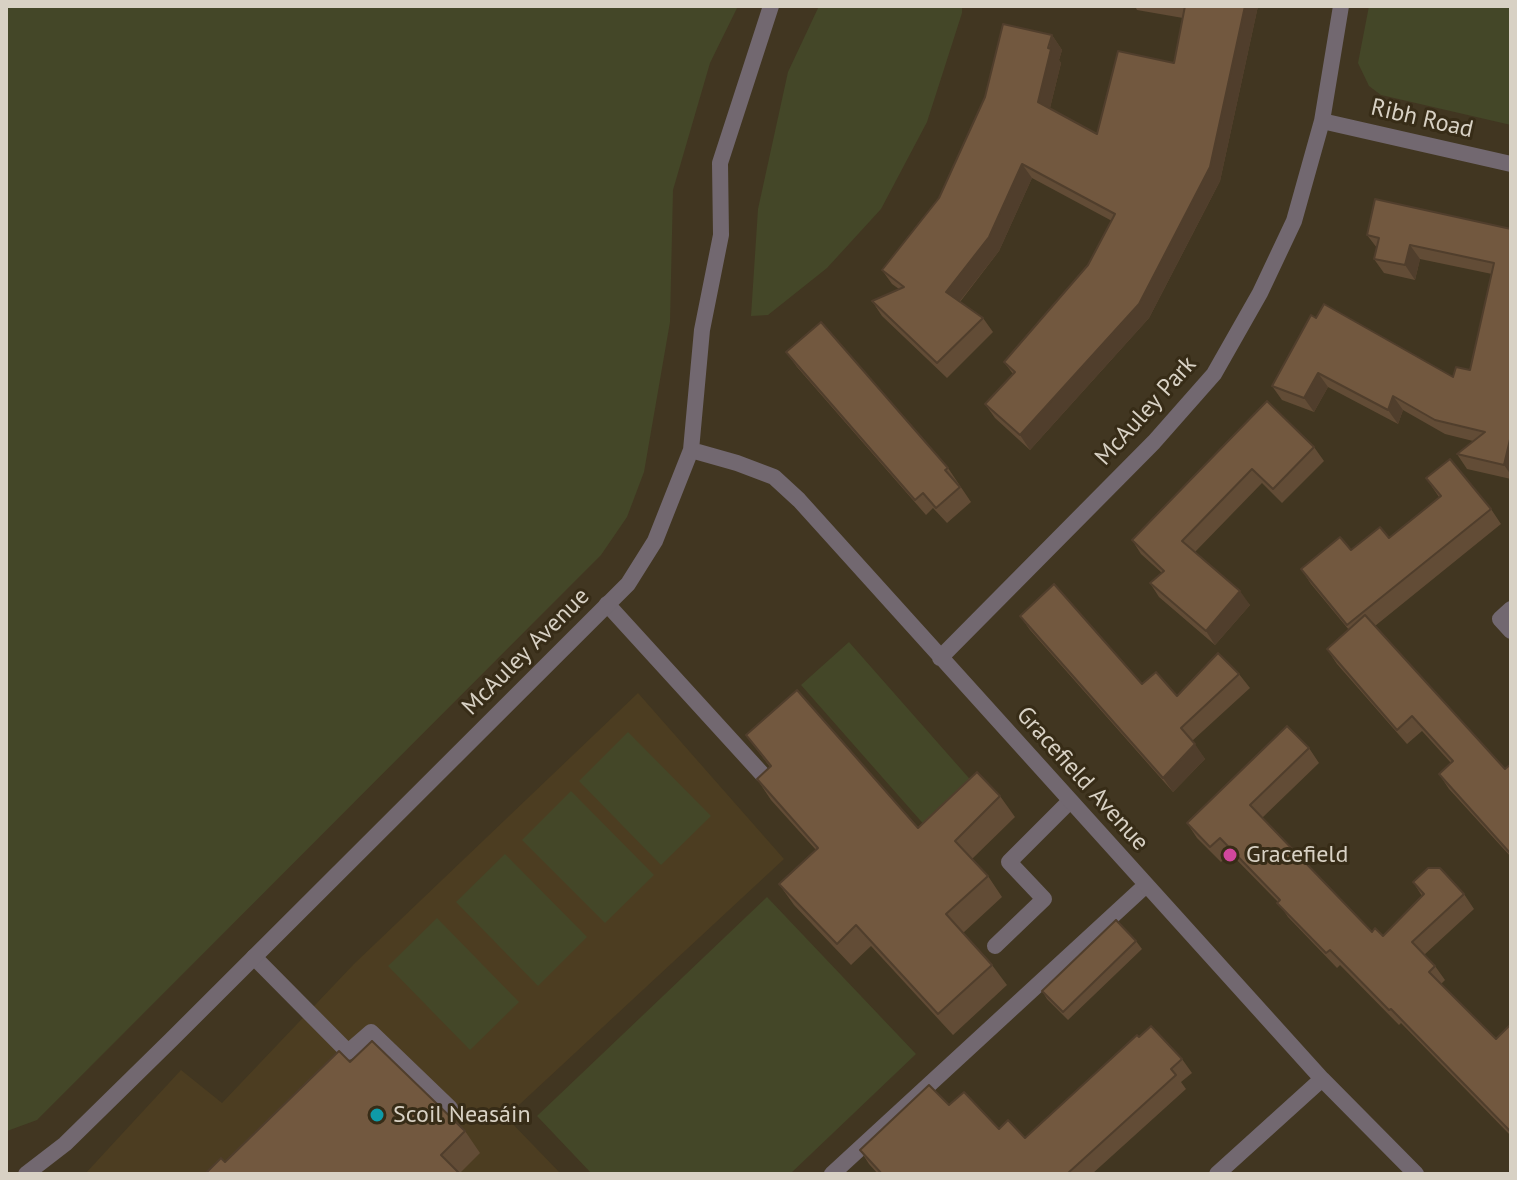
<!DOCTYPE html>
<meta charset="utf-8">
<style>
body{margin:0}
#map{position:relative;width:1517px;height:1180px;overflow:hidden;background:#413621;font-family:"PT Sans",sans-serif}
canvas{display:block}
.frame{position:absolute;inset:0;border:8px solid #d8d1c4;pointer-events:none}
</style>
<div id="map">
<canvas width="1517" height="1180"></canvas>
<div class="frame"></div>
</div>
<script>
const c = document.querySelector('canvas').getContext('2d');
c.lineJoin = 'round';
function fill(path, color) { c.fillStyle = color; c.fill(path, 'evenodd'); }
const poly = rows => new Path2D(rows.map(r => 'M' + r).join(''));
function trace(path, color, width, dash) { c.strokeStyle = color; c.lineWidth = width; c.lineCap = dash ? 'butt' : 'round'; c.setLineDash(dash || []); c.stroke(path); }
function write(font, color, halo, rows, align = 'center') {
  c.font = font + ' "PT Sans",sans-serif'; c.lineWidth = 6; c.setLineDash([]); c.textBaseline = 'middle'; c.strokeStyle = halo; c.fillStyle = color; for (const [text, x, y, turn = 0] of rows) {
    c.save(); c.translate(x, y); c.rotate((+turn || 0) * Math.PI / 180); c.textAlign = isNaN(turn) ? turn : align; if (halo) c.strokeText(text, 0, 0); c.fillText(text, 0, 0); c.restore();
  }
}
const built = poly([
 [638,693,784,859,506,1117,561,1174,85,1174,181,1070,222,1103,354,964]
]);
const green = poly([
 [6,6,738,6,710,63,673,190,670,322,644,472,627,517,601,555,37,1120,7,1131],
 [819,6,962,6,962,13,927,122,881,209,827,268,768,315,751,316,758,209,788,72],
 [1369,6,1511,6,1511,125,1381,95,1369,86,1358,63],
 [849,642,975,785,927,828,801,685],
 [628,732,711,816,661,865,579,781],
 [571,791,654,875,605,923,522,840],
 [505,854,587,937,538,986,456,902],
 [767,897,916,1054,790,1174,592,1174,537,1116],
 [437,918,519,1002,470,1050,388,966]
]);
const service = poly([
 [607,604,763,775],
 [995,946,1044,899,1009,862,1070,801],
 [254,957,348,1052,371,1032,450,1108],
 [832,1174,1146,885]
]);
const minor = poly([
 [1322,121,1511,164],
 [691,450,737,463,774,477,799,500,1322,1079,1416,1174],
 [1511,609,1500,619,1511,631],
 [940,658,1154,442,1214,374,1260,293,1294,221,1322,121,1341,6],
 [26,1174,65,1144,171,1040,628,584,655,541,691,450,702,330,721,235,720,163,771,6],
 [1217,1174,1322,1079]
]);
const wall = poly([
 [1135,6,1258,6,1220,181,1149,318,1030,450,995,418,985,404,1013,374,1004,362,1088,265,1112,221,1032,178,999,251,960,302,983,318,993,332,947,378,882,316,872,301,899,289,892,284,882,270,939,198,1052,35,1062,50,1059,60,1061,63,1050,108,1097,134,1174,63,1183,18,1137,10],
 [1511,229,1511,479,1467,469,1457,454,1473,441,1445,434,1403,410,1398,424,1328,387,1314,412,1282,400,1272,386,1311,315,1453,377,1470,370,1492,274,1420,259,1415,280,1384,273,1374,259,1377,248,1367,235],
 [786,352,948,468,971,502,947,523,933,508,926,515,797,367],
 [1267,401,1314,447,1324,461,1282,503,1262,483,1195,552,1250,605,1215,645,1159,597,1150,583,1162,573,1141,554,1132,540],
 [1426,478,1491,509,1501,524,1375,626,1505,769,1511,764,1511,857,1449,789,1439,774,1451,763,1422,731,1407,744,1337,664,1327,649,1349,630,1311,584,1301,569,1351,550,1389,538,1439,497],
 [1020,616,1142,684,1177,696,1239,674,1250,688,1192,741,1205,759,1173,792,1030,630],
 [746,735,918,828,1000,796,1015,817,972,859,988,876,1002,897,963,933,992,965,1007,985,953,1035,871,946,851,965,794,905,779,884,816,850,771,800,757,779,770,767],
 [1309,748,1319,763,1262,818,1372,932,1383,936,1422,896,1413,882,1464,894,1474,909,1424,955,1435,966,1445,980,1441,984,1496,1039,1511,1024,1511,1136,1401,1023,1399,1025,1340,965,1337,968,1288,917,1278,902,1230,853,1221,862,1197,838,1187,823],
 [1136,941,1142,949,1068,1020,1047,999,1042,991],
 [1139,1037,1182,1059,1192,1073,1181,1082,1186,1089,1092,1174,878,1174,869,1164,860,1150,949,1105,999,1129,1025,1138],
 [465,1131,480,1153,459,1174,225,1162]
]);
const shadedWall = poly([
 [1245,6,1258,6,1220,181,1149,318,1030,450,1020,435],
 [1052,35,1062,50,1059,60,1061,63,1048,116,1038,102],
 [1022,164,1032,178,999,251,956,306,946,292],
 [1410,245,1420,259,1415,280,1405,265],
 [1318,373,1328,387,1314,412,1304,398],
 [1393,396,1403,410,1398,424,1388,410],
 [1511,435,1511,475,1504,465],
 [1240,591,1250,605,1215,645,1206,631],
 [1195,744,1205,759,1173,792,1163,778]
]);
const building = poly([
 [1185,6,1245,6,1210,167,1139,304,1020,435,985,404,1015,372,1004,362,1088,265,1115,214,1022,164,989,237,946,292,983,318,937,363,872,301,904,287,882,270,939,198,985,97,1003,24,1052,35,1048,48,1051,49,1038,102,1097,134,1118,51,1174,63,1185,6],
 [1375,199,1511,229,1511,435,1504,465,1457,454,1485,432,1435,420,1393,396,1388,410,1318,373,1304,398,1272,386,1311,315,1316,318,1324,304,1453,377,1456,367,1470,370,1494,263,1410,245,1405,265,1374,259,1379,238,1367,235,1375,199],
 [821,322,948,468,945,470,960,487,936,508,923,493,915,500,786,352,821,322],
 [1267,401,1314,447,1273,489,1252,469,1182,541,1240,591,1206,631,1150,583,1164,571,1132,540,1267,401],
 [1450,459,1491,509,1347,625,1301,569,1340,537,1351,550,1380,527,1389,538,1441,496,1426,478,1450,459],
 [1054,584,1142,684,1156,672,1177,696,1218,653,1239,674,1181,728,1195,744,1163,778,1020,616,1054,584],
 [1365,615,1505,769,1511,764,1510,853,1439,774,1453,761,1412,716,1397,730,1327,649,1365,615],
 [797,690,918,828,977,772,1000,796,955,841,988,876,946,914,992,965,938,1014,856,925,837,944,779,884,818,848,757,779,771,766,746,735,797,690],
 [1287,726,1309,748,1250,805,1372,932,1375,928,1383,936,1424,894,1413,882,1428,868,1440,868,1464,894,1412,942,1435,966,1429,972,1496,1039,1511,1024,1511,1132,1391,1009,1389,1010,1330,950,1326,953,1277,903,1280,900,1220,838,1210,847,1187,823,1287,726],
 [1116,920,1136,941,1063,1012,1042,991,1116,920],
 [1151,1026,1182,1059,1171,1069,1176,1075,1067,1174,882,1174,860,1150,929,1085,949,1105,964,1092,999,1129,1008,1120,1025,1138,1137,1035,1139,1037,1151,1026],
 [372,1041,465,1131,441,1155,460,1174,205,1174,221,1158,225,1162,339,1051,350,1062,372,1041]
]);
const markers = [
 [1230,855,8,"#d1479c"],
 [377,1115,8,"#0f9aa8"]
];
const streetNames = [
 ["Ribh Road",1422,119,13],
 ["McAuley Park",1146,411,-48],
 ["McAuley Avenue",526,652,-45],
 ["Gracefield Avenue",1082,779,48]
];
const poiNames = [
 ["Gracefield",1246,855],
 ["Scoil Neasáin",393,1115]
];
fill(built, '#4c3d21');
fill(green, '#444728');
trace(service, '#726870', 16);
trace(minor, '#726870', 16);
fill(wall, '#624c36');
fill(shadedWall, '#503e2c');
fill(building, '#72583f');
trace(building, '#503e2c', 2);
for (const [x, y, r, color] of markers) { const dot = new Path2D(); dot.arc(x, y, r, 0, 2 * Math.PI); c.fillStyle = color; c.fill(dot); trace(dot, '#372c17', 3); }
write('24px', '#d8d1c4', '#372c17', streetNames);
write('24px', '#d8d1c4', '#372c17', poiNames, 'left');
</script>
